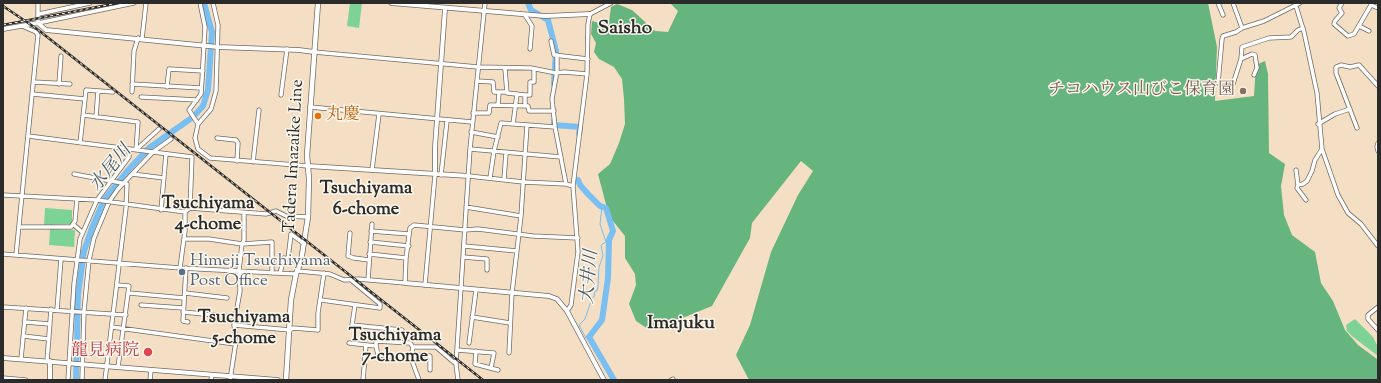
<!DOCTYPE html>
<meta charset="utf-8">
<style>
body{margin:0}
#map{position:relative;width:1381px;height:383px;overflow:hidden;background:#f5dfc4;font-family:"Sorts Mill Goudy",serif}
canvas{display:block}
.frame{position:absolute;inset:0;border:4px solid #2b2b2b;pointer-events:none}
</style>
<div id="map">
<canvas width="1381" height="383"></canvas>
<div class="frame"></div>
</div>
<script>
const c = document.querySelector('canvas').getContext('2d');
c.lineJoin = 'round';
function fill(path, color) { c.fillStyle = color; c.fill(path, 'evenodd'); }
const poly = rows => new Path2D(rows.map(r => 'M' + r).join(''));
function trace(path, color, width, dash) { c.strokeStyle = color; c.lineWidth = width; c.lineCap = dash ? 'butt' : 'round'; c.setLineDash(dash || []); c.stroke(path); }
function write(font, color, halo, rows, align = 'center') {
  c.font = font + ' "Sorts Mill Goudy","Noto Serif JP",serif'; c.lineWidth = 3; c.setLineDash([]); c.textBaseline = 'middle'; c.strokeStyle = halo; c.fillStyle = color; for (const [text, x, y, turn = 0] of rows) {
    c.save(); c.translate(x, y); c.rotate((+turn || 0) * Math.PI / 180); c.textAlign = isNaN(turn) ? turn : align; if (halo) c.strokeText(text, 0, 0); c.fillText(text, 0, 0); c.restore();
  }
}
const green = poly([
 [350,3,362,3,359,28,347,26],
 [45,208,72,210,72,224,44,225],
 [50,229,75,230,74,247,49,245],
 [1355,319,1373,337,1378,347,1378,356,1353,337,1347,331,1346,325]
]);
const forest = poly([
 [670,3,1208,3,1217,47,1215,101,1254,96,1256,65,1265,61,1268,74,1269,153,1285,164,1281,186,1284,215,1292,235,1315,252,1321,283,1333,301,1345,330,1358,345,1377,359,1378,380,749,380,736,355,750,325,771,252,798,195,813,171,801,161,752,223,750,238,712,306,663,326,648,329,636,321,629,304,636,285,635,274,625,258,625,236,609,216,598,174,610,164,619,143,625,124,624,99,622,79,614,67,599,59,594,52,596,43,591,34,592,21,603,24,609,22,611,7,617,4,632,10,655,31,668,32,678,11]
]);
const stream = poly([
 [586,338,579,325,585,319,592,298,594,297,595,291,597,291,598,286,599,267,603,256,601,245,606,242,600,224,602,206]
]);
const river = poly([
 [528,3,531,10,548,20,556,51,554,84],
 [554,121,554,125,580,127,579,134],
 [578,180,580,185,588,194,600,206,606,208,613,231,609,240,608,278,602,320,589,337,614,380],
 [76,380,78,295,84,251,92,228,104,200,128,170,149,148,193,117,203,106,208,90,212,32,204,3]
]);
const minor = poly([
 [38,3,38,23,134,3],
 [213,3,218,25,216,91,211,109,198,124,195,138,198,149,210,158,308,166],
 [1218,3,1223,15],
 [1233,3,1242,28,1264,21,1300,3],
 [1295,3,1304,32,1317,93,1322,149,1338,195,1348,213,1361,224,1378,246],
 [1342,3,1339,8,1342,13,1335,21,1334,24,1348,36,1354,34,1371,5,1378,8],
 [39,14,90,3],
 [525,15,532,26,530,49],
 [1359,26,1369,31],
 [1242,28,1236,32,1223,36,1222,39,1218,83,1233,84,1241,59,1242,47,1269,38,1291,37,1298,30,1303,28],
 [142,39,146,3],
 [551,41,554,55,588,59],
 [314,52,478,67,531,68,556,73,564,72,587,74],
 [557,55,557,71,552,99,555,127,566,184],
 [1241,59,1252,54,1255,55,1257,68,1254,75],
 [505,69,507,93,525,95,530,95,530,82,534,82,534,69],
 [478,81,493,82,494,92,507,92],
 [34,82,70,84],
 [59,84,61,56],
 [132,84,201,88],
 [167,87,169,69,203,71],
 [132,92,134,51,138,38],
 [32,94,85,99],
 [281,95,287,49],
 [525,95,525,106],
 [141,97,197,100],
 [498,105,499,93],
 [310,107,472,122],
 [473,113,489,113,490,105,528,106,529,111,554,111],
 [83,115,138,122,136,150],
 [96,117,98,91],
 [198,124,189,110,201,94,202,80,205,27,200,3],
 [513,124,517,94],
 [1318,124,1335,114,1350,109],
 [1357,128,1336,73,1336,67,1341,65,1350,67,1359,65,1378,86],
 [471,132,498,137],
 [28,136,192,157,190,208],
 [217,138,236,140,238,143,237,161],
 [80,143,86,90,113,92],
 [1378,143,1377,147,1378,151],
 [137,149,159,129],
 [470,149,561,157],
 [253,162,259,110],
 [372,170,379,114],
 [1296,170,1298,185,1303,184,1307,181,1312,171,1315,160,1322,149],
 [74,174,127,184,126,208,105,380],
 [132,174,164,178],
 [441,175,447,121],
 [469,176,523,182,566,184,573,186],
 [490,178,494,151,501,123,555,127],
 [504,179,506,153],
 [1298,185,1297,188,1306,200],
 [3,195,97,200,185,212,190,208,266,214,276,211,286,216,308,217],
 [466,207,521,216],
 [161,210,166,154],
 [74,225,82,232],
 [19,227,71,227,75,221,77,199],
 [371,231,409,234],
 [350,233,348,256,354,258,369,260],
 [184,239,209,239,242,244,272,242,272,273],
 [370,242,409,246],
 [464,246,517,251],
 [3,254,180,268,296,274],
 [369,254,406,258,410,228,414,225,465,230,478,229,533,236,578,238],
 [16,255,38,35,36,32,22,26],
 [463,257,487,259,487,270],
 [288,259,291,234,303,243],
 [180,268,185,231,185,212],
 [186,268,183,321,188,322],
 [298,271,330,274,344,280,358,279,405,283,406,258],
 [280,273,284,258,301,261],
 [368,280,372,224],
 [117,285,129,286,118,367],
 [425,285,435,175],
 [129,293,184,298],
 [185,293,227,298],
 [321,300,380,308,380,304,351,280],
 [141,305,183,308],
 [355,305,352,325,402,330],
 [3,307,126,315],
 [1378,307,1368,315,1368,319,1378,330],
 [57,310,61,259],
 [567,311,571,305,578,252,573,186,587,74,588,24,590,14,611,3],
 [183,312,235,317],
 [472,317,510,323],
 [25,322,50,324],
 [234,325,290,330,293,328,318,330,318,313,324,273],
 [112,327,235,344],
 [23,336,49,339],
 [349,343,376,346,376,341,410,343,413,347,411,358,419,380],
 [469,343,476,290],
 [376,346,378,355,411,358,415,355,430,356,430,370],
 [413,347,436,347,456,364],
 [457,350,494,353,491,368],
 [476,351,475,364,498,370],
 [509,353,512,293,521,216,527,125],
 [21,359,26,308],
 [47,361,51,309],
 [3,378,26,380],
 [68,380,74,284,80,239,97,200,129,157,129,149],
 [82,380,84,311,89,260,94,238,109,202,118,189,153,152,171,139],
 [150,380,151,370],
 [211,380,212,375],
 [230,380,236,341,234,325,240,291,239,270,242,244,244,240,244,213],
 [363,380,366,345],
 [458,380,456,364,470,149,485,3],
 [671,380,673,379]
]);
const tertiary = poly([
 [391,3,545,16,590,14],
 [3,29,38,23,46,30,218,47,299,50,314,52],
 [308,166,469,176],
 [435,175,435,147,445,9],
 [405,283,549,296,557,299,567,311,604,380],
 [3,358,278,380],
 [50,361,50,380]
]);
const secondary = poly([
 [286,380,291,300,296,274,301,261,308,217,309,179,307,155,318,3]
]);
const rail = poly([
 [3,6,37,29,483,380],
 [3,25,118,3]
]);
const markers = [
 [1243,91,4,"#8d6e63"],
 [318,116,4,"#e8710a"],
 [182,272,4,"#5c6f8a"],
 [148,352,5,"#e0444e"]
];
const educationNames = [
 ["チコハウス山びこ保育園",1235,91]
];
const foodNames = [
 ["丸慶",326,116]
];
const streetNames = [
 ["Tadera Imazaike Line",295,156,-87]
];
const serviceNames = [
 ["Himeji Tsuchiyama",190,262],
 ["Post Office",190,282]
];
const healthNames = [
 ["龍見病院",139,352]
];
const waterNames = [
 ["水尾川",112,169,-51],
 ["大井川",591,277,-85]
];
const neighbourhoodNames = [
 ["Tsuchiyama",366,190],
 ["6-chome",366,211],
 ["Tsuchiyama",208,205],
 ["4-chome",208,226],
 ["Tsuchiyama",244,319],
 ["5-chome",244,340],
 ["Tsuchiyama",395,337],
 ["7-chome",395,358]
];
const quarterNames = [
 ["Saisho",625,30],
 ["Imajuku",681,325]
];
fill(green, '#7dd295');
fill(forest, '#66b47e');
trace(stream, '#7abff1', 1);
trace(river, '#7abff1', 6);
trace(minor, '#726a61', 5);
trace(tertiary, '#726a61', 5.5);
trace(secondary, '#726a61', 6);
trace(minor, '#fff', 3.5);
trace(tertiary, '#fff', 4);
trace(secondary, '#fff', 4.5);
trace(rail, '#2b2b2b', 2.5);
trace(rail, '#fbf7ec', 1, [3]);
for (const [x, y, r, color] of markers) { const dot = new Path2D(); dot.arc(x, y, r, 0, 2 * Math.PI); c.fillStyle = color; c.fill(dot); trace(dot, '#fbf7ec', 1.5); }
write('17px', '#785e54', '#fbf7ec', educationNames, 'right');
write('17px', '#c56008', '#fbf7ec', foodNames, 'left');
write('17px', '#2b2b2b', '#fbf7ec', streetNames);
write('17px', '#4e5e75', '#fbf7ec', serviceNames, 'left');
write('17px', '#be3a42', '#fbf7ec', healthNames, 'right');
write('italic 18px', '#435766', '#fbf7ec', waterNames);
write('bold 18px', '#2b2b2b', '#fbf7ec', neighbourhoodNames);
write('bold 19px', '#2b2b2b', '#fbf7ec', quarterNames);
</script>
